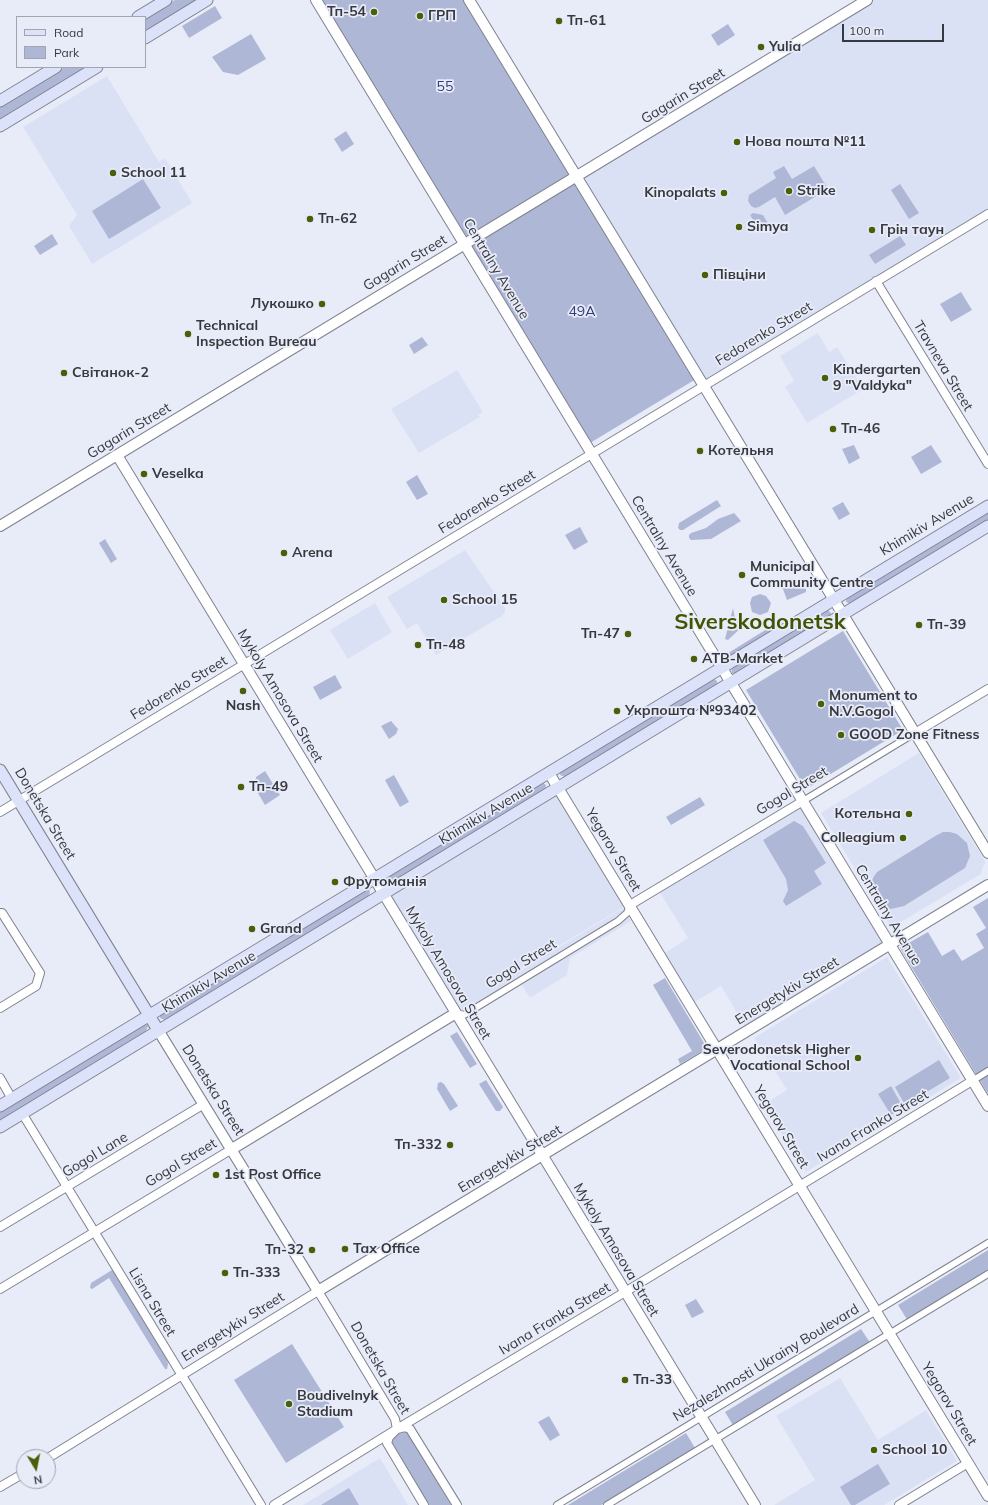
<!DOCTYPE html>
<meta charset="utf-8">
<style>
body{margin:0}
#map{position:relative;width:988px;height:1505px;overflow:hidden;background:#e8ecf9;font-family:Mulish,sans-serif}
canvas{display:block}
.legend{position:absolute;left:16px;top:16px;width:130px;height:52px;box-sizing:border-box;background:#e8ecf9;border:1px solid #a2a4ae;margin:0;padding:5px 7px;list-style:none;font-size:12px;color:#38393e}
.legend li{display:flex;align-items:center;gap:8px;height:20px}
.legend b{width:20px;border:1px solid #a2a4ae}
.north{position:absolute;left:16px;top:1449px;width:40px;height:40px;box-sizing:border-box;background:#e8ecf9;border:1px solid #a2a4ae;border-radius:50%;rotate:170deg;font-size:11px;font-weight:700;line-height:16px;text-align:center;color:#38393e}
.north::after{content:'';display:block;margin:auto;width:14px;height:18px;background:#4a5f09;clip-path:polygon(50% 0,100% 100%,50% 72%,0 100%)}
.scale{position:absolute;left:842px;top:24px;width:102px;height:18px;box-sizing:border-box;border:2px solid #38393e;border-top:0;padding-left:5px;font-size:12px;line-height:14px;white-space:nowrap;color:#38393e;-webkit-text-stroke:3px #e8ecf9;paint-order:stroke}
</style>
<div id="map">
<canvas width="988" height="1505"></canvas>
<ul class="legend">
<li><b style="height:5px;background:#dde2fb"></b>Road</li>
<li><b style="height:11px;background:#afb7d6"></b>Park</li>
</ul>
<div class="north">N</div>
<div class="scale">100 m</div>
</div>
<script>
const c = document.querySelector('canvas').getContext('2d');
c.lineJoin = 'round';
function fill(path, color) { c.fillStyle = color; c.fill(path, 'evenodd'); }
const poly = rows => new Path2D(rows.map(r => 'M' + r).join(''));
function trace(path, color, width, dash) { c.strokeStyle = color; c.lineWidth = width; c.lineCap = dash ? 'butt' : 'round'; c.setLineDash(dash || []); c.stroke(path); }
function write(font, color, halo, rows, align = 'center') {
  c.font = font + ' Mulish,sans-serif'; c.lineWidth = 3.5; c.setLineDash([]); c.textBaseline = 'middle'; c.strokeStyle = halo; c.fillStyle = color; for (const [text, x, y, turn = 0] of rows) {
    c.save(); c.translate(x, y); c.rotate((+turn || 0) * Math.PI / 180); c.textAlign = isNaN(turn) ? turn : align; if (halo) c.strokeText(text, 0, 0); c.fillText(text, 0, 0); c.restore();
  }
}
const built = poly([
 [874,0,988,0,988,210,705,382,581,178],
 [107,76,159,162,165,158,192,203,92,264,69,226,77,215,23,127],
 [818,333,829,352,837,347,863,389,807,423,785,387,794,381,780,356],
 [457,370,483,412,478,415,480,417,419,453,391,409],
 [465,550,505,608,505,612,502,616,436,655,417,623,407,629,387,597],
 [375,603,392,632,348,659,330,630],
 [919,753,986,863,983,866,981,874,891,928,821,813],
 [557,794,625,906,514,973,518,981,462,1015,389,895],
 [801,805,886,943,746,1028,721,986,693,1003,663,954,688,938,659,891],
 [623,908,631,921,570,958,567,975,530,998,515,974],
 [887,957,961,1078,806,1172,763,1105,787,1090,754,1038],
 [840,1378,878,1440,926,1410,957,1461,884,1505,774,1505,815,1480,776,1416],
 [380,1458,408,1505,303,1505]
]);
const green = poly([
 [175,0,199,0,145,33,145,18],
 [321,0,464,0,570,175,466,238],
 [215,6,222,18,189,38,182,26],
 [728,24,735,35,718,46,711,35],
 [251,34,266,59,238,75,223,72,212,57],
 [65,67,89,67,0,121,0,107],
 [346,131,354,144,342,152,334,139],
 [784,166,792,179,814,166,828,189,785,215,775,197,759,207,755,208,751,206,748,201,749,195,776,178,773,172],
 [143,179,161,208,109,239,92,211],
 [575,182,696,379,590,443,469,246],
 [900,184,919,213,909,219,891,190],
 [753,213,763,215,769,225,760,231,750,215],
 [52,234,58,244,40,255,34,246],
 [900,236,906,245,875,264,869,255],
 [961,292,972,310,951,322,940,304],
 [422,337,428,345,414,354,409,345],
 [854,445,860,458,849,464,842,449],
 [931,445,942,462,921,474,911,457],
 [417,475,428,494,417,500,406,482],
 [717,500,721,506,683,530,680,530,678,528,679,523],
 [843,502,850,514,839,520,832,508],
 [988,511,988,520,851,604,846,602,847,597],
 [734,513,741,521,711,539,691,540,689,538,689,535,691,533,706,528,718,519],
 [580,527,588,542,574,550,565,535],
 [105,539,117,559,111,563,99,543],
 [775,582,806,589,806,592,787,600,783,589],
 [760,594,766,596,771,603,768,612,760,615,752,612,750,603,752,597],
 [733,608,735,618,743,626,728,640,725,639],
 [828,609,832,615,735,674,732,673,731,667],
 [775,624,777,628,728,659,725,655],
 [843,631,903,730,806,789,746,690],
 [335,675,342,688,320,700,313,687],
 [714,679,717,681,717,684,715,686,565,777,560,775,561,770,711,680],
 [391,721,398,729,396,734,389,739,381,726],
 [265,771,280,795,265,805,255,788,256,777],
 [394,775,409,802,400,807,385,780],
 [541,783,543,783,546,785,545,790,391,883,386,881,387,876],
 [700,797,705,805,671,825,666,817],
 [794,821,803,826,826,863,814,871,822,884,786,906,783,901,788,890,786,879,763,840],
 [943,832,950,832,957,834,967,843,970,856,965,868,904,906,891,909,884,907,879,904,874,898,872,892,871,885,873,878,877,872,937,835],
 [368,889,370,891,369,896,165,1020,160,1018,160,1015],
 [988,898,988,1094,900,948,928,932,942,956,954,949,962,961,984,948,976,934,986,928,973,907],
 [665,978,707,1048,680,1064,678,1059,692,1051,653,985],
 [145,1024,148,1026,146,1031,0,1121,0,1112,142,1025],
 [457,1032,477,1064,470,1068,450,1036],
 [939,1060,950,1078,905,1105,895,1087],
 [486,1080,503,1107,500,1111,496,1111,479,1084],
 [441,1082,444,1084,458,1106,450,1111,437,1089,438,1083],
 [891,1086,903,1107,891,1115,878,1094],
 [988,1250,988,1272,908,1321,898,1305],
 [112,1270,114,1271,167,1359,168,1364,167,1369,165,1369,109,1278,92,1289,90,1288,91,1283],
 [696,1299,704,1312,692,1318,685,1305],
 [861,1329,871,1344,734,1427,725,1412],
 [292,1344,344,1427,286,1463,234,1380],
 [549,1416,560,1435,550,1441,538,1422],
 [405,1431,410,1434,453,1505,429,1505,392,1445,392,1441,397,1432],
 [686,1433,695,1448,601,1505,568,1505],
 [878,1464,890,1484,855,1505,851,1505,840,1487],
 [349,1488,359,1505,321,1505]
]);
const pedestrian = poly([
 [803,801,915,733],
 [457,1013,464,1015,618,921,627,913,630,905],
 [972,1081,988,1071],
 [557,1505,988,1243],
 [607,1505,988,1274]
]);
const minor = poly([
 [876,281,988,464],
 [915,733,988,689],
 [0,812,988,214],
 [630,905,803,801],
 [0,913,2,913,40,973,36,986,0,1008],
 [0,1078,12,1099],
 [22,1113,261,1505],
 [0,1227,204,1104],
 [0,1289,232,1149],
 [48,1458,318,1291,395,1419,397,1429],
 [0,1487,24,1473],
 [274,1505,397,1429,625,1292,972,1081],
 [424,1505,387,1443,389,1437,397,1429,405,1427,410,1429,457,1505],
 [899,1505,968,1463]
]);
const tertiary = poly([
 [316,0,988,1106],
 [469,0,988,853],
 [117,455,755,1505],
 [0,526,867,0],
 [549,773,988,1496],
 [158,1030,318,1291,988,885],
 [232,1149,456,1013]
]);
const secondary = poly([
 [138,17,166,0],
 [145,38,207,0],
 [0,101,56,67],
 [0,126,97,67],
 [0,770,158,1030],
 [0,1106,988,506],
 [0,1127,988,526]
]);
const markers = [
 [374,12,4,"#4a5f09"],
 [420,16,4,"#4a5f09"],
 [559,21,4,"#4a5f09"],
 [761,47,4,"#4a5f09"],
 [737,142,4,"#4a5f09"],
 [113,173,4,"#4a5f09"],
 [789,191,4,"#4a5f09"],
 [724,193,4,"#4a5f09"],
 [310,219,4,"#4a5f09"],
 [739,227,4,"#4a5f09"],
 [872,230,4,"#4a5f09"],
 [705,275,4,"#4a5f09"],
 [322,304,4,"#4a5f09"],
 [188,334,4,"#4a5f09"],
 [64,373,4,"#4a5f09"],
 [825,378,4,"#4a5f09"],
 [833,429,4,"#4a5f09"],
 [700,451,4,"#4a5f09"],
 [144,474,4,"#4a5f09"],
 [284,553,4,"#4a5f09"],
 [742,575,4,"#4a5f09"],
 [444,600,4,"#4a5f09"],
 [919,625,4,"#4a5f09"],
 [628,634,4,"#4a5f09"],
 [418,645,4,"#4a5f09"],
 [694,659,4,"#4a5f09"],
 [243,691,4,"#4a5f09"],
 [821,704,4,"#4a5f09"],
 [617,711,4,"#4a5f09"],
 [841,735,4,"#4a5f09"],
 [241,787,4,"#4a5f09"],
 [909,814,4,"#4a5f09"],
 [903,838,4,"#4a5f09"],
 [335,882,4,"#4a5f09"],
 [252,929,4,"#4a5f09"],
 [858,1058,4,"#4a5f09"],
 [450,1145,4,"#4a5f09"],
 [216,1175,4,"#4a5f09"],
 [345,1249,4,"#4a5f09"],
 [312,1250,4,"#4a5f09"],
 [225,1273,4,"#4a5f09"],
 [625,1380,4,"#4a5f09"],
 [289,1404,4,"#4a5f09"],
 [874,1450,4,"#4a5f09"]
];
const poiNames = [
 ["Тп-54",366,12,"right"],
 ["ГРП",428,16],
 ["Тп-61",567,21],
 ["Yulia",769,47],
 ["Нова пошта №11",745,142],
 ["School 11",121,173],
 ["Strike",797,191],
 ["Kinopalats",716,193,"right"],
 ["Тп-62",318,219],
 ["Simya",747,227],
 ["Грін таун",880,230],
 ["Півціни",713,275],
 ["Лукошко",314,304,"right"],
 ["Technical",196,326],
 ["Inspection Bureau",196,342],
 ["Kindergarten",833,370],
 ["9 \"Valdyka\"",833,386],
 ["Світанок-2",72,373],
 ["Тп-46",841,429],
 ["Котельня",708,451],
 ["Veselka",152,474],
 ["Arena",292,553],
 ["Municipal",750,567],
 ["Community Centre",750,583],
 ["School 15",452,600],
 ["Тп-39",927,625],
 ["Тп-47",620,634,"right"],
 ["Тп-48",426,645],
 ["ATB-Market",702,659],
 ["Monument to",829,696],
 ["N.V.Gogol",829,712],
 ["Nash",243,706,"center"],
 ["Укрпошта №93402",625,711],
 ["GOOD Zone Fitness",849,735],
 ["Тп-49",249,787],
 ["Котельна",901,814,"right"],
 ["Colleagium",895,838,"right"],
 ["Фрутоманія",343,882],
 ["Grand",260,929],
 ["Severodonetsk Higher",850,1050,"right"],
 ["Vocational School",850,1066,"right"],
 ["Тп-332",442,1145,"right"],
 ["1st Post Office",224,1175],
 ["Tax Office",353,1249],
 ["Тп-32",304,1250,"right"],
 ["Тп-333",233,1273],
 ["Тп-33",633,1380],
 ["Boudivelnyk",297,1396],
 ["Stadium",297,1412],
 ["School 10",882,1450]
];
const parkNames = [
 ["55",445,87],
 ["49А",582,312]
];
const streetNames = [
 ["Gagarin Street",683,96,-31],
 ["Gagarin Street",405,263,-31],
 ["Centralny Avenue",496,269,59],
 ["Fedorenko Street",764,334,-31],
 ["Travneva Street",943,366,59],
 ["Gagarin Street",129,431,-31],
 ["Fedorenko Street",487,502,-31],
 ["Khimikiv Avenue",927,525,-31],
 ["Centralny Avenue",664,546,59],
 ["Fedorenko Street",179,688,-31],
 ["Mykoly Amosova Street",280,696,59],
 ["Gogol Street",792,791,-31],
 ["Donetska Street",45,814,59],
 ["Khimikiv Avenue",486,814,-31],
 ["Yegorov Street",613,850,59],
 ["Centralny Avenue",888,915,59],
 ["Gogol Street",521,964,-32],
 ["Mykoly Amosova Street",448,973,59],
 ["Khimikiv Avenue",209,982,-31],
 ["Energetykiv Street",787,991,-31],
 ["Donetska Street",213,1090,58],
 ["Ivana Franka Street",873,1126,-31],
 ["Yegorov Street",781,1127,59],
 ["Gogol Lane",95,1155,-31],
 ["Energetykiv Street",510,1159,-31],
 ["Gogol Street",181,1163,-31],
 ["Mykoly Amosova Street",616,1250,59],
 ["Lisna Street",152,1302,59],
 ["Ivana Franka Street",555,1319,-31],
 ["Energetykiv Street",233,1327,-32],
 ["Nezalezhnosti Ukrainy Boulevard",766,1363,-31],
 ["Donetska Street",380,1368,60],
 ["Yegorov Street",949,1404,59]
];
const townNames = [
 ["Siverskodonetsk",760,622]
];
fill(built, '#dbe1f5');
fill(green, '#afb7d6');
trace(pedestrian, '#7f828e', 8);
trace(minor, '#7f828e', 10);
trace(tertiary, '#7f828e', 12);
trace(secondary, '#7f828e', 13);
trace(pedestrian, '#fff', 6);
trace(minor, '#fff', 8);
trace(tertiary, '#fff', 10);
trace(secondary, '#dde2fb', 11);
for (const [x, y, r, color] of markers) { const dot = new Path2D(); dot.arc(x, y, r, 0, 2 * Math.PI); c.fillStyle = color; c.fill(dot); trace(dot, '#e8ecf9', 1.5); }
write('bold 14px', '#38393e', '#e8ecf9', poiNames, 'left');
write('14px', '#343d7a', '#e8ecf9', parkNames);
write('14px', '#38393e', '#e8ecf9', streetNames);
write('bold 22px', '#405404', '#e8ecf9', townNames);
</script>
